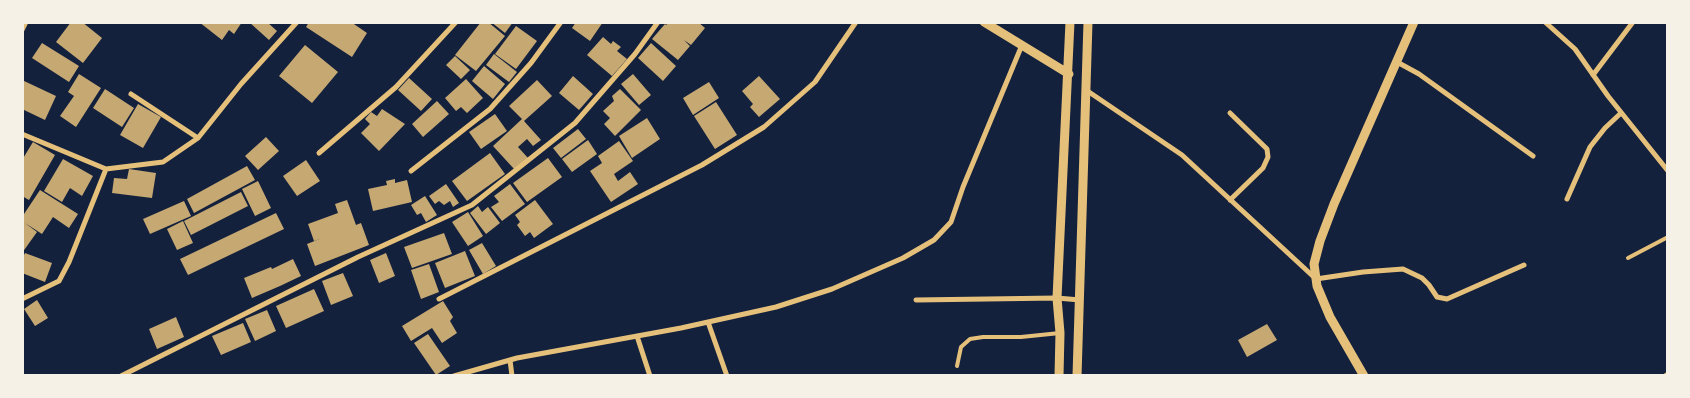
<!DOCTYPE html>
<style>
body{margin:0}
#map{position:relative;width:1690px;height:398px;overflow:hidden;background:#14213d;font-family:"Fira Sans",sans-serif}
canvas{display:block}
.frame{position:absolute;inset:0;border:24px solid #f6f1e7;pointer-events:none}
</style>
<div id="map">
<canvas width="1690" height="398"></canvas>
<div class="frame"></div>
</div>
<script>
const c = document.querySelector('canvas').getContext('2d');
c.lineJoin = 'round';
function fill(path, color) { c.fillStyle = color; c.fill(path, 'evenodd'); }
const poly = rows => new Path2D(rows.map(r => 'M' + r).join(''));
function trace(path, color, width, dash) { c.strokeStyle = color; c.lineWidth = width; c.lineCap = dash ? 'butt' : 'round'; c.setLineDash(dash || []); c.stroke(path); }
const building = poly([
 [71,22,82,22,102,38,83,63,56,42],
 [199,22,242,22,234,34,229,30,222,40],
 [249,22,267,22,277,31,269,40],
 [309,22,351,22,367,33,352,57,306,27],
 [481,22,488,22,505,36,476,71,455,55],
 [491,22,513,22,505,33],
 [576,22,603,22,590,41,572,28],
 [669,22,698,22,705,28,691,45,684,40,690,46,678,60,652,39,665,24,666,25],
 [516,26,537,41,516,69,495,54],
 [603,37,611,44,613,41,621,47,617,51,627,59,612,76,587,55],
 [42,43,79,66,69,82,32,58],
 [651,43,676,66,663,81,638,58],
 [305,45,338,72,312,103,279,76],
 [494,54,517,72,509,82,486,65],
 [455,56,470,70,461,79,446,65],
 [484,66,505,84,493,99,472,81],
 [79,74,101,88,76,127,60,116,74,96,68,92],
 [633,74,651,95,639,105,621,84],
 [573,76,593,94,579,110,559,93],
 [759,76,780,99,759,117,750,107,753,104,742,91],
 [409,78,432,99,421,111,398,90],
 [466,79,483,98,467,113,461,107,456,111,445,98],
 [22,80,56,96,45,120,22,109],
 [537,80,552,96,524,121,541,140,533,146,527,139,518,147,528,158,515,170,493,146,522,119,509,106],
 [709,82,719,98,693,115,683,98],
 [105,89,134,108,122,127,93,108],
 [620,89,641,110,615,136,604,124,610,118,603,111,614,101,612,96],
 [437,101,449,114,423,137,412,124],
 [716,102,737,135,715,149,694,116],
 [138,104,161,117,143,148,120,135],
 [382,109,405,124,379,151,361,133,370,124,365,119,371,112,377,116],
 [495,114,507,131,481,149,469,132],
 [647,118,660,139,632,158,619,136],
 [578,129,586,139,561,158,553,148],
 [266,137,279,151,258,170,245,156],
 [588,140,597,154,572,172,562,159],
 [619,141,633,161,614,174,618,181,630,172,638,184,611,202,590,171,602,163,598,156],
 [33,142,55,155,29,200,22,196,22,160],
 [490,153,505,174,467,201,452,181],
 [548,158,562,177,527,202,513,183],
 [63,159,93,176,82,196,70,188,62,202,44,191],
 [306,160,320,181,297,196,283,176],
 [247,166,255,180,194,213,187,199],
 [129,169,156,173,152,198,112,193,114,178,127,179],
 [395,179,395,183,407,180,412,202,373,211,368,189,387,185,386,181],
 [258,181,271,208,255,216,242,189],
 [446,184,459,203,453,207,450,201,444,205,439,201,435,204,429,196],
 [510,184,525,204,502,221,491,207,499,202,494,196],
 [40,190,78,214,69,228,53,217,42,234,25,223,37,232,22,253,22,217],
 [241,192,248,206,191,235,184,221],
 [425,196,437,215,426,222,421,213,417,215,411,205],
 [347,200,356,225,361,223,369,245,315,266,307,244,322,238,314,241,308,224,338,213,335,204],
 [535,200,553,224,534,238,530,232,525,236,517,225,520,222,515,215],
 [184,201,191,216,150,234,143,219],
 [478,206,482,212,488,207,500,223,486,234,470,213],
 [468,212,483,236,468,246,452,222],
 [276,213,284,229,188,275,180,259],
 [183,221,193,243,177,250,167,229],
 [444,233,452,254,412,268,404,247],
 [482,243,496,266,483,274,469,250],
 [465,251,475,276,445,288,435,263],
 [25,253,52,263,45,282,22,273,22,259],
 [386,253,395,276,379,283,370,260],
 [293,259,301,276,280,286,276,278,280,286,252,298,244,278,271,267,272,269],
 [429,264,439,292,421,299,411,270],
 [343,273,353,296,331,305,322,281],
 [314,289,324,311,286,328,276,306],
 [37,300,48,318,35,326,24,309],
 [443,301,453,317,450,321,457,333,442,343,432,328,411,341,402,326],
 [267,310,276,331,255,341,245,319],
 [176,317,184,337,157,349,149,329],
 [243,323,251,342,221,355,212,336],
 [1267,324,1277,340,1247,357,1238,340],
 [428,334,450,366,436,375,414,343]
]);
const service = poly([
 [1628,258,1668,237],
 [957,366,961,347,970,339,983,337,1021,337,1060,333]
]);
const minor = poly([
 [1545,22,1575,49,1608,96,1668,171],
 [22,30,26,22],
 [1397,62,1419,74,1533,156],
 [1593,75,1633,22],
 [1086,90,1182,155,1316,279,1363,272,1403,269,1422,278,1429,285,1437,297,1447,299,1524,265],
 [131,94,198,138],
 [1230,113,1267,149,1268,157,1263,168,1230,200],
 [22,134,106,169,163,162,198,138,241,84,297,22],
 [319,153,396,87,456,22],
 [411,171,490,109,531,63,561,22],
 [1567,199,1590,147,1605,128,1621,113],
 [22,299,59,281,69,262,106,169],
 [439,299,702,165,764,127,815,82,856,22],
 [916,300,1057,298,1080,300],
 [708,322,727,376],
 [637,336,650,376],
 [510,360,512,376],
 [121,376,358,257,472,205,575,123,635,54,658,22],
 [454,376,517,358,681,328,776,307,832,289,903,258,934,240,951,222,963,187,1022,45],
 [1665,376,1668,374]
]);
const tertiary = poly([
 [984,22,1069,74],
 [1059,376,1060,333,1057,298,1070,22],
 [1077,376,1088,22],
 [1364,376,1330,317,1317,286,1314,264,1320,241,1334,204,1414,22]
]);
fill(building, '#c6a872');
trace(service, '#e5c07b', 4);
trace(minor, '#e5c07b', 5);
trace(tertiary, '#e5c07b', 9);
</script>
